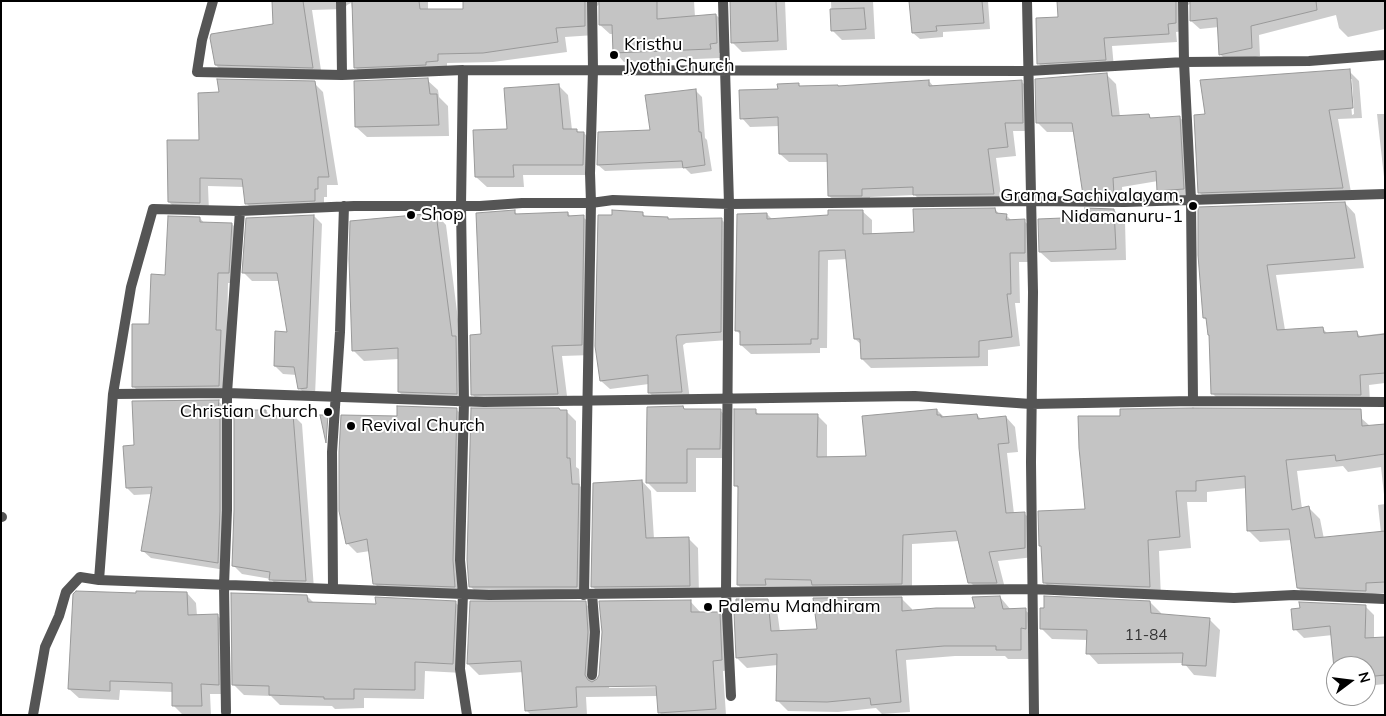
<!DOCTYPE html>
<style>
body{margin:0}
#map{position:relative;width:1386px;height:716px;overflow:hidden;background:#fff;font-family:Mulish,sans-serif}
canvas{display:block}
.frame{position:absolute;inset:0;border:2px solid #000;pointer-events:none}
.north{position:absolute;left:1326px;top:656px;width:50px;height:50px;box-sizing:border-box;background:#fff;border:1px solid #999;border-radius:50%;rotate:75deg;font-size:14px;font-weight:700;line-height:20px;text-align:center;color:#000}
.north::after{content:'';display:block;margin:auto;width:18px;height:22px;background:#000;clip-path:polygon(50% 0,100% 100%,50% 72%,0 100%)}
</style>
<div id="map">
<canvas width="1386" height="716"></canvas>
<div class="frame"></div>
<div class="north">N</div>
</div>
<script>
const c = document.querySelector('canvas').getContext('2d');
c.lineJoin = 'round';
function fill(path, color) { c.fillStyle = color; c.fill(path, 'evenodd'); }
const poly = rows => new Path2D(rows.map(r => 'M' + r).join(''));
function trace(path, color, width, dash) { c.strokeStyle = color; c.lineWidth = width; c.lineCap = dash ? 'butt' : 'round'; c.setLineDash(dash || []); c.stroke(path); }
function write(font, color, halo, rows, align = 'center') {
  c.font = font + ' Mulish,sans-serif'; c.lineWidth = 4; c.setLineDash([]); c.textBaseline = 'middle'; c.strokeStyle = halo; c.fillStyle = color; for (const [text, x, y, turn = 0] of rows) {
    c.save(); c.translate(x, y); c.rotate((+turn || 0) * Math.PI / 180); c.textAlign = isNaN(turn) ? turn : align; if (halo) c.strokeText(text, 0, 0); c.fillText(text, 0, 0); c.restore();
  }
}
const shadow = poly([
 [273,1,428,1,428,10,465,10,465,1,694,1,695,17,716,15,726,24,726,52,719,53,720,58,624,62,615,52,614,34,610,34,600,25,600,4,598,5,594,11,595,35,565,37,567,52,493,62,447,63,447,70,364,77,355,67,354,11,352,9,351,3,347,5,344,9,312,10,322,77,225,75,216,65,274,25],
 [730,1,785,1,787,50,742,52,732,42],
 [831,1,873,1,875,39,842,40,832,30],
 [910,1,988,1,990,29,943,32,943,37,920,39,913,33],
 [1058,1,1385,1,1385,29,1348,37,1339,28,1336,15,1259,35,1260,56,1229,63,1220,54,1219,27,1200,29,1191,21,1191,3,1185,7,1185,31,1176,32,1177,42,1112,46,1114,68,1047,72,1038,63,1059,18],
 [1349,71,1359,81,1362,118,1338,119,1352,198,1209,202,1199,192,1206,115],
 [1349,79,1352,79,1354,114,1352,115],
 [1107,75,1116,84,1120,117,1149,116,1152,119,1179,117,1189,126,1193,199,1168,200,1158,191,1158,181,1122,187,1123,204,1094,204,1084,194,1074,132,1047,132,1038,123],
 [427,80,438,90,439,97,448,106,449,136,367,137,356,127],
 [929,81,934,87,1021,81,1030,90,1031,131,1013,131,1016,156,996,158,1002,203,923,204,915,195,870,197,870,204,838,204,829,196,828,162,789,162,780,154,780,126,750,127,742,118,779,90,798,84,801,87,839,87],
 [314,83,323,92,338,185,327,185,327,197,324,197,324,209,255,212,246,203,244,187,208,186,209,212,178,211,169,202,201,141],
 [558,85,568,95,572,130,584,133,594,144,593,175,523,175,524,187,487,187,476,177,508,130],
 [695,90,702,97,705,138,707,140,712,171,691,174,685,168,605,171,598,165,651,132],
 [1377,114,1385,114,1385,186],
 [1345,203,1355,214,1364,268,1276,275,1285,330,1323,329,1328,334,1357,333,1360,336,1385,333,1385,383,1369,385,1370,402,1223,404,1213,394,1210,336,1208,321,1204,318,1200,255],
 [995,209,1000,215,1006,215,1012,221,1024,221,1034,230,1034,262,1019,262,1020,303,1015,303,1020,346,988,350,988,366,871,368,862,359,862,345,855,339,848,259,828,260,827,348,820,348,820,353,751,354,741,345,741,335,736,330,767,214,773,220,829,216,862,211,872,220,872,235,915,233],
 [1114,210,1125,221,1126,260,1051,262,1040,252,1088,218],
 [515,212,518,215,568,213,571,217,583,217,594,227,592,355,562,356,568,404,482,405,472,394,482,335],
 [642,213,647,218,668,218,670,221,722,220,730,228,729,340,686,343,683,345,690,400,657,401,649,392,649,384,610,389,601,381,597,346],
 [436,214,446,225,461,343,467,404,409,402,399,392,399,359,364,361,353,350],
 [314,216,322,224,315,396,307,396,299,388,297,375,283,374,275,366,289,333,279,281,252,281,244,273],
 [200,218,204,223,232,224,243,235,239,283,228,283,227,338,229,397,144,397,133,386,150,325,166,276],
 [218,401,226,409,225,570,151,558,143,551,152,494,134,495,127,488,135,447],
 [683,407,685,410,720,410,729,420,729,458,696,458,696,492,657,492,648,483],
 [456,409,467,420,463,571,465,597,385,594,374,583,370,551,357,553,347,543,399,417],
 [937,410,945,418,977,415,982,420,1006,417,1015,427,1018,452,1007,453,1014,514,1024,513,1034,523,1034,557,998,561,1006,592,980,592,970,582,959,541,912,544,912,593,748,595,738,585,739,489,736,486,755,411,760,415,817,415,827,425,827,458,867,458],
 [266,411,272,417,293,415,302,424,314,589,279,588,271,579,242,574,233,565],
 [561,411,566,411,576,421,576,467,579,469,580,486,588,494,586,596,480,596,471,587],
 [1361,418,1370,426,1385,425,1385,593,1310,599,1298,588,1292,540,1260,542,1248,530,1247,488,1207,492,1207,502,1187,502,1191,548,1159,551,1161,598,1055,593,1044,582,1043,548,1040,545,1086,510],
 [1343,466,1348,472,1381,467,1385,504,1378,505,1381,533,1324,539,1320,519,1309,508,1302,509,1297,471],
 [642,481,651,491,654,539,688,538,698,548,699,595,602,596,592,586],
 [187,593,196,603,197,616,217,615,227,625,228,694,210,694,211,715,183,715,174,706,173,692,120,690,119,700,79,698,69,689,137,594],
 [307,596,314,603,377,605,455,602,465,612,463,673,425,671,424,699,364,698,364,708,335,709,332,706,280,705,271,696,244,695,234,685],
 [1000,597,1011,610,1025,610,1036,620,1030,659,1008,659,1005,656,955,656,906,660,910,712,882,714,876,708,838,712,788,711,778,701,778,665,747,668,737,658,767,600,777,610,780,632,818,631,902,599,912,609,912,612,976,609],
 [690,601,701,613,720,613,730,624,733,670,723,671,726,715,662,715,659,712,658,696,586,697,587,715,531,715,527,711,524,672,479,675,468,664,585,603,596,614,598,644,596,681],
 [662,684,663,687,609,688,609,685],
 [1150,602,1161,613,1161,615,1209,619,1220,630,1216,677,1194,675,1184,663,1098,664,1088,653,1088,640,1052,639,1041,628],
 [1365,606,1374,615,1374,639,1385,638,1385,684,1366,686,1366,666,1336,666,1336,674,1333,635,1304,638,1295,629]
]);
const building = poly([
 [272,1,303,1,313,68,215,65,210,38,211,34,273,24,272,1],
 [352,1,419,1,420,9,463,9,463,1,585,1,585,26,556,28,558,42,483,53,438,54,438,61,426,62,426,65,354,68,352,1],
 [599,1,657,1,657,19,716,14,717,43,710,44,711,49,613,53,612,25,599,25,599,1],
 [730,1,776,1,778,41,731,43,730,1],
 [909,1,982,1,984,23,936,26,937,31,912,33,909,1],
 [1057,1,1176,1,1176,23,1168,24,1169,34,1104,38,1106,60,1037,64,1036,18,1058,17,1057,1],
 [1190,1,1316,1,1317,10,1251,26,1252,48,1219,55,1217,18,1190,21,1190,1],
 [864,8,866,29,831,31,830,9,864,8],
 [1350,69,1353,108,1329,110,1343,188,1198,193,1194,115,1205,114,1200,80,1350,69],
 [1107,73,1112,116,1149,114,1150,118,1180,116,1184,189,1157,191,1156,171,1113,178,1114,195,1083,195,1072,123,1036,123,1035,79,1107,73],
 [428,78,430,94,437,94,439,125,355,127,354,81,428,78],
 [217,79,315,81,329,177,318,177,318,189,315,189,315,201,245,204,242,179,200,178,200,203,168,202,167,140,199,140,198,93,219,92,217,79],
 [929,80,929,86,1022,80,1023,123,1005,123,1008,147,988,149,994,194,913,195,913,187,862,189,862,196,828,196,827,154,779,154,778,117,740,119,739,90,778,89,777,84,799,83,799,86,838,85,838,86,929,80],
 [559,84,563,129,577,129,577,132,584,132,583,165,513,165,514,177,475,177,473,130,507,129,504,88,559,84],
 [696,89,699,132,701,132,705,165,683,168,682,161,597,165,598,132,650,130,645,95,696,89],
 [1345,202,1355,258,1267,265,1277,330,1323,327,1324,333,1357,331,1358,337,1385,334,1385,373,1360,375,1361,395,1211,394,1209,335,1208,335,1206,318,1203,318,1198,255,1198,207,1345,202],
 [995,208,996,213,1007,214,1006,220,1025,219,1025,253,1010,253,1011,294,1007,294,1012,337,979,341,979,357,861,359,860,339,854,339,845,250,819,251,818,339,811,339,811,344,740,345,740,331,735,331,737,214,767,213,767,219,828,215,828,210,863,210,863,234,914,232,913,209,995,208],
 [1085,208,1114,209,1116,249,1039,252,1038,219,1087,217,1085,208],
 [515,210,515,214,568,212,568,216,584,215,582,345,552,346,558,394,471,395,470,335,481,334,476,213,515,210],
 [612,210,643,212,643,216,668,217,668,219,722,218,721,332,677,335,676,337,682,392,648,393,648,375,600,381,595,346,598,215,612,215,612,210],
 [436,213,452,336,456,336,457,394,398,392,398,348,352,351,349,259,350,221,436,213],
 [314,215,307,388,298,389,294,367,274,366,275,331,287,332,277,273,242,273,246,218,314,215],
 [168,216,200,217,200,222,232,223,229,273,218,273,216,330,221,330,219,386,132,387,132,324,149,324,151,274,165,275,168,216],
 [219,400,218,410,220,410,220,510,218,563,141,551,152,487,126,488,123,446,134,445,132,401,219,400],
 [397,406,457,408,453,560,455,587,373,584,367,539,346,544,339,511,339,452,341,415,397,416,397,406],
 [683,406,684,409,721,409,720,449,687,449,687,483,646,483,647,407,683,406],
 [471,408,559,408,560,410,567,410,567,458,570,458,572,484,579,484,577,587,469,587,467,560,471,408],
 [1193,408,1361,409,1362,426,1385,424,1385,454,1336,461,1335,455,1286,460,1292,510,1309,506,1315,538,1385,531,1385,582,1366,583,1366,591,1297,588,1289,529,1247,531,1245,476,1196,481,1196,491,1176,491,1180,537,1148,540,1150,587,1043,583,1041,546,1039,546,1038,511,1085,509,1079,448,1078,416,1120,416,1120,409,1193,408],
 [734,409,756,409,756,414,818,414,817,457,866,456,862,416,937,409,937,415,941,415,941,417,977,414,978,419,1006,416,1009,443,998,444,1006,513,1025,512,1025,548,989,552,997,583,968,583,956,531,903,535,902,584,812,585,811,580,765,579,766,585,737,585,738,486,734,486,734,409],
 [234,410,266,410,266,417,293,414,306,581,269,580,270,572,232,566,234,510,234,410],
 [320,415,328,415,326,443,320,415],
 [642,480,646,538,689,537,690,586,591,587,593,483,642,480],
 [76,591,136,593,136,591,187,592,188,615,218,614,219,685,201,684,202,706,172,706,172,683,110,681,110,691,68,689,73,594,76,591],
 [231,593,307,595,308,602,376,604,375,597,456,601,453,664,415,662,415,690,354,689,354,699,324,699,324,697,269,695,269,686,232,685,231,593],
 [1000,596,1003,609,1026,608,1026,629,1021,628,1021,650,996,650,996,646,944,646,896,650,901,702,871,705,870,698,827,702,776,701,777,654,736,658,734,612,736,612,736,599,768,599,771,631,817,629,813,598,902,597,902,611,936,608,975,608,972,597,1000,596],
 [1044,596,1150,601,1151,613,1210,618,1206,666,1182,665,1183,653,1086,654,1087,630,1040,629,1040,608,1044,608,1044,596],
 [691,600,691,612,720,612,722,660,713,661,716,709,658,713,656,686,576,687,577,707,525,711,521,661,467,664,470,601,586,601,588,632,585,675,588,680,592,682,597,679,599,675,602,632,599,601,691,600],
 [1299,602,1366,605,1365,638,1385,637,1385,675,1366,677,1366,666,1336,666,1335,679,1330,626,1293,630,1291,609,1300,608,1299,602]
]);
const street = poly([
 [213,1,202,40,197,72,342,75,463,70,1028,71,1184,62,1309,61,1385,55],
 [341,1,342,75],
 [723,1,729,204,726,592,731,696],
 [1027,1,1033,292,1031,462,1034,715],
 [1183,1,1184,62,1191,200,1193,401],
 [463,70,461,206,464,402,460,560,463,594,460,669,467,715],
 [113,394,227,393,484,402,915,396,1031,404,1193,401,1385,402],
 [1,517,2,517],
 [99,580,489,595,1032,589,1234,598,1294,595,1385,599],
 [333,589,332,452,340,332,344,206],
 [584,595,591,203,590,173,593,70,592,1],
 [592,675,595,632,592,594],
 [226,712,224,585,227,510,227,393,240,211],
 [33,715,45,647,59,616,66,592,80,577,99,580,113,394,131,287,153,209,240,211,354,206,480,206,522,203,591,203,613,200,729,204,1031,201,1124,202,1385,194]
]);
const markers = [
 [614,55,5,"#000"],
 [1193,206,5,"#000"],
 [411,215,5,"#000"],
 [328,412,5,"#000"],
 [351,426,5,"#000"],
 [708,607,5,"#000"]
];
const numberNames = [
 ["11-84",1146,635]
];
const poiNames = [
 ["Kristhu",624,45],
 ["Jyothi Church",624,66],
 ["Grama Sachivalayam,",1183,196,"right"],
 ["Nidamanuru-1",1183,217,"right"],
 ["Shop",421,215],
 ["Christian Church",318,412,"right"],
 ["Revival Church",361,426],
 ["Palemu Mandhiram",718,607]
];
fill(shadow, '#0003');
fill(building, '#c4c4c4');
trace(building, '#999', 1);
trace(street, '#555', 10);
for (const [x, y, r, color] of markers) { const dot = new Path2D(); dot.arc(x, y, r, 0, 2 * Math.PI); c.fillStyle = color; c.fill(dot); trace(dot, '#fff', 2); }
write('15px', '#313131', null, numberNames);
write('18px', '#000', '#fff', poiNames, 'left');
</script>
